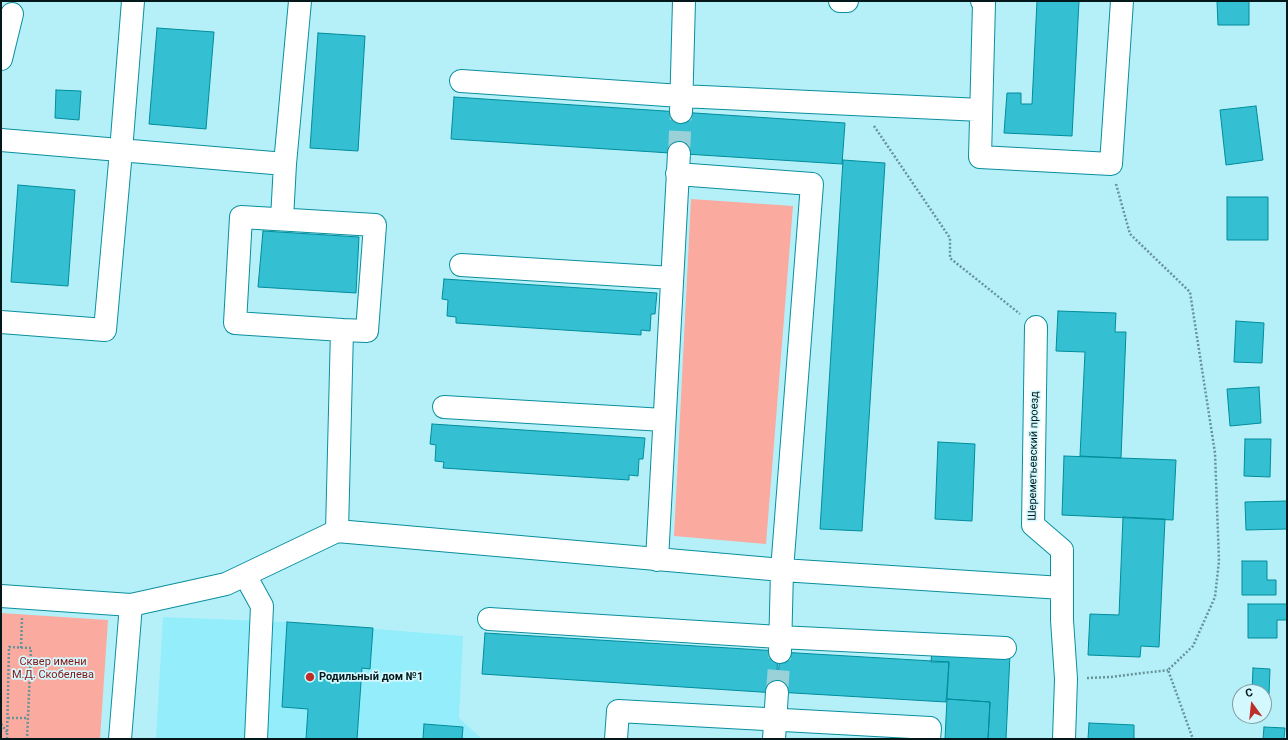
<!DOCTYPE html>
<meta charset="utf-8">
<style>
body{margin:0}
#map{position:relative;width:1288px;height:740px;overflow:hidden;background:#b5f0f9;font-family:Roboto,sans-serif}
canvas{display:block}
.frame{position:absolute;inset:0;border:2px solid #02181b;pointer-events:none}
.north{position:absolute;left:1232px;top:684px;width:40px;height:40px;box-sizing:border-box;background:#d3f9ff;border:1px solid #7f9fa4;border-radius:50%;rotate:345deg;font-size:11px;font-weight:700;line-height:16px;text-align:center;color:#02181b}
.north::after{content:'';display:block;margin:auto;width:14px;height:18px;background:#bd2f28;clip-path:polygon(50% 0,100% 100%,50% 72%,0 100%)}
</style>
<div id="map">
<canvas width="1288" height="740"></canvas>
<div class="frame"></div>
<div class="north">С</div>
</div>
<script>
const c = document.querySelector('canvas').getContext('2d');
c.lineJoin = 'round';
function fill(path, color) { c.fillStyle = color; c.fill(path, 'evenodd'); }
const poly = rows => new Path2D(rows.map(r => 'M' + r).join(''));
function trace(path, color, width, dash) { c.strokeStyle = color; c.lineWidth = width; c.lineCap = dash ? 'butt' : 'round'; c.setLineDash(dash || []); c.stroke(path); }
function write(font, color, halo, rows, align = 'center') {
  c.font = font + ' Roboto,sans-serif'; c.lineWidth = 3.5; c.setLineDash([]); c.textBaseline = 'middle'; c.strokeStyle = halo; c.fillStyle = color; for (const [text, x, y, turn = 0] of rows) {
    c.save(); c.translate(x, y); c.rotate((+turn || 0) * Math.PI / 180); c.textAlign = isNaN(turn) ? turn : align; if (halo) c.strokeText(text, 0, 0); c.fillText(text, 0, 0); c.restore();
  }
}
const built = poly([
 [163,617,287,622,463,636,459,718,482,739,156,739]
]);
const green = poly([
 [691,199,793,206,766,544,674,536],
 [1,613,108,620,100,739,1,739]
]);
const building = poly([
 [1037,1,1079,1,1072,136,1004,133,1007,93,1021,93,1021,104,1032,104,1037,1],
 [1217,1,1249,1,1249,25,1218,25,1217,1],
 [157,28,214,32,206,129,149,124,157,28],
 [318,33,365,36,358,151,310,148,318,33],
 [56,90,81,91,79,120,55,118,56,90],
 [454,97,845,123,842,164,451,139,454,97],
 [1256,106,1263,160,1226,165,1220,110,1256,106],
 [843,160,885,163,862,531,820,529,843,160],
 [18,185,75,190,68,286,11,282,18,185],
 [1227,197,1268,197,1268,240,1227,240,1227,197],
 [263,231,359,237,356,293,258,287,263,231],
 [444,279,657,293,655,314,651,314,650,331,641,330,641,335,456,323,456,317,447,316,448,300,442,299,444,279],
 [1058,311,1116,313,1115,332,1126,332,1121,458,1080,456,1085,352,1056,351,1058,311],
 [1236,321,1264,323,1262,363,1234,362,1236,321],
 [1259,387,1261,423,1230,426,1227,389,1259,387],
 [432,424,645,438,643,459,639,459,638,476,629,475,629,480,443,468,444,462,435,461,436,445,430,444,432,424],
 [1245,439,1271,439,1270,477,1244,476,1245,439],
 [938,442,975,444,972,521,935,519,938,442],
 [1064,456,1176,460,1173,520,1062,515,1064,456],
 [1287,501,1287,529,1246,530,1245,502,1287,501],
 [1123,517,1165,519,1159,647,1141,646,1140,657,1088,655,1090,614,1119,615,1123,517],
 [1242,561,1267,561,1267,580,1276,580,1276,595,1242,595,1242,561],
 [1248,604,1287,604,1287,620,1277,620,1277,638,1248,638,1248,604],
 [287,622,373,628,370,669,362,668,357,739,306,739,308,709,282,707,287,622],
 [485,633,778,651,776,693,482,674,485,633],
 [932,650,1010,654,1006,739,988,739,990,702,947,699,949,662,931,662,932,650],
 [780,652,949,662,946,702,777,692,780,652],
 [1253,668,1270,669,1269,694,1264,694,1264,692,1252,692,1253,668],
 [947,699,990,702,988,739,945,739,947,699],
 [1089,723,1134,725,1134,739,1088,739,1089,723],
 [424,724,463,727,462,739,423,739,424,724],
 [1264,727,1285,728,1284,739,1263,739,1264,727]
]);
const minorTunnel = poly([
 [679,153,681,112],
 [777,692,780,652]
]);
const path = poly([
 [874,126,950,238,950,258,1020,314],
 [1116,184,1130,234,1190,292,1215,453,1219,561,1215,597,1193,646,1168,670,1193,739],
 [21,648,22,618],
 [1087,678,1111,677,1168,670],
 [8,718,28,718],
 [1,724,7,732],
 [7,739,9,647,31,648,27,739]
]);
const minor = poly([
 [840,1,847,1],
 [982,1,984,3,980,157,1111,164,1122,1],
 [1,59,12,14],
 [461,81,681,96,981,110],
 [681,112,684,1],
 [1,140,285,164,300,1],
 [677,174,812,184,782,570,780,652],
 [282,219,285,164],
 [461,265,672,278],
 [1,322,105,330,121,151,133,1],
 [1036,327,1033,525,1062,550,1062,620,1066,679,1064,739],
 [444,407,664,420],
 [337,531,342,330,235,323,241,217,375,225,367,331,342,330],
 [657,560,679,153],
 [245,575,262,606,256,739],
 [1,596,131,605,226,584,337,531,782,570,1062,588],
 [489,619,779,637,1005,648],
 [120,739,131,605],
 [616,739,618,711,930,728,929,739],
 [774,739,777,692]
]);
const markers = [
 [310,677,5,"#bd2f28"]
];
const streetNames = [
 ["Шереметьевский проезд",1034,456,-89]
];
const parkNames = [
 ["Сквер имени",53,662],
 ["М.Д. Скобелева",53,675]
];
const poiNames = [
 ["Родильный дом №1",319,677]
];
fill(built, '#93edfb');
fill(green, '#fbaa9f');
fill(building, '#34c0d2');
trace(building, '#008c9b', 1);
trace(minorTunnel, '#9ad0d8', 22, [22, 11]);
trace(minor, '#0a8f9e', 24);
trace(path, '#679298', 2.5, [2, 2]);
trace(minor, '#fff', 22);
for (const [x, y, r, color] of markers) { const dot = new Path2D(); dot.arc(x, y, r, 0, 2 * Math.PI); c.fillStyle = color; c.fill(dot); trace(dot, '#d3f9ff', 1.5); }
write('11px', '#02181b', '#d3f9ff', streetNames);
write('11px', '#861714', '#d3f9ff', parkNames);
write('bold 11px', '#02181b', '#d3f9ff', poiNames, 'left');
</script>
